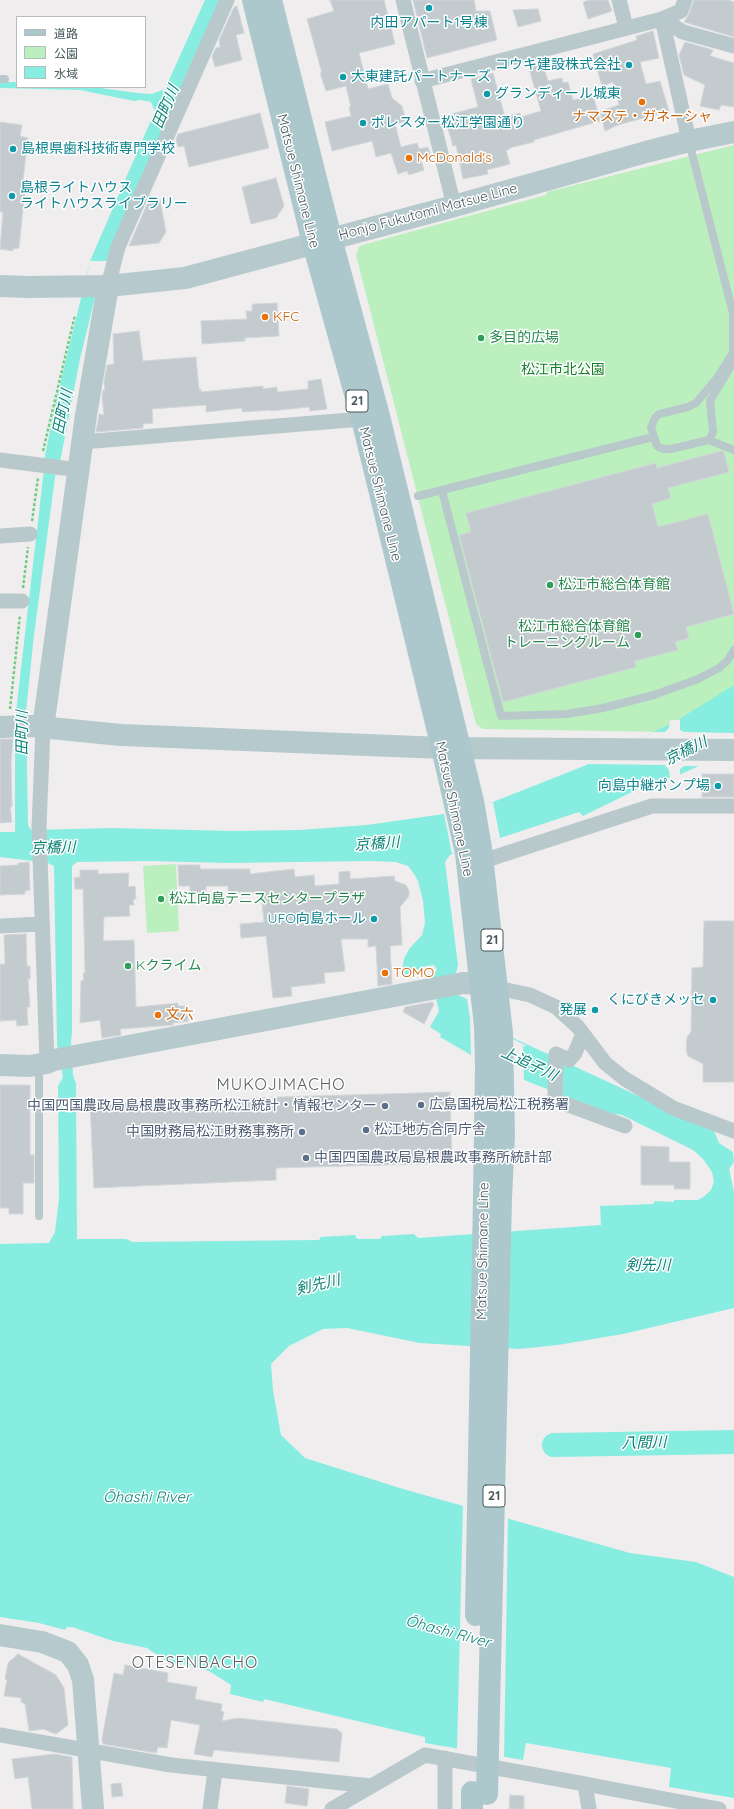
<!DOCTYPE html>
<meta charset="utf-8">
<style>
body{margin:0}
#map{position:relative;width:734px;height:1809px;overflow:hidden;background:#f0edee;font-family:Quicksand,"Noto Sans JP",sans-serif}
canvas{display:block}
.legend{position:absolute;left:16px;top:16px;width:130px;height:72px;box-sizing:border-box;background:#fff;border:1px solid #b5bcbd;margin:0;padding:5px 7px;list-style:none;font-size:12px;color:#46585b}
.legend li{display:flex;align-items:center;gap:8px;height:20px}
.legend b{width:20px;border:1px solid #b5bcbd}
</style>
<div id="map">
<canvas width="734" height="1809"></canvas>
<ul class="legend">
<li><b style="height:5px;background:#adc8cd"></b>道路</li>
<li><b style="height:11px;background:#bbefbe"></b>公園</li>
<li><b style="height:11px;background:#87ede1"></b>水域</li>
</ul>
</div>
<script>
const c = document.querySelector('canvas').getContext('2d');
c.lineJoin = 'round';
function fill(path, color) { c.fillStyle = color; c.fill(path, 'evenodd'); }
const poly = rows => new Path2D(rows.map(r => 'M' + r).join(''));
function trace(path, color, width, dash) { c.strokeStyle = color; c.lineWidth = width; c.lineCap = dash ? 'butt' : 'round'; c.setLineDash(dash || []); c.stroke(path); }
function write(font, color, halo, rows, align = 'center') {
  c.font = font + ' Quicksand,"Noto Sans JP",sans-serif'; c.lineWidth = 3; c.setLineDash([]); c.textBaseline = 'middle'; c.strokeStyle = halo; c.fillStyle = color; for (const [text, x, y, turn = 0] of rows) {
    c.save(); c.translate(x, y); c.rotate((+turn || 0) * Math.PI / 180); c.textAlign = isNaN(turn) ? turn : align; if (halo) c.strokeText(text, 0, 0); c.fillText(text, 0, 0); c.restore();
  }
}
const green = poly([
 [734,145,734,733,680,720,670,720,669,728,665,732,483,729,476,724,356,255,359,247,362,245,546,195,547,192],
 [176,864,179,931,147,933,143,866]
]);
const water = poly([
 [205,0,222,0,112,247,99,281,80,359,60,462,56,470,34,635,26,711,28,825,31,830,113,828,233,831,299,830,367,825,444,814,493,802,584,766,678,720,734,685,734,750,681,774,638,789,583,816,579,812,500,838,450,855,445,862,458,965,456,973,456,994,467,999,470,1018,714,1131,719,1143,733,1152,734,1162,729,1169,734,1192,734,1308,623,1334,558,1345,519,1349,420,1343,347,1328,323,1329,289,1346,271,1364,273,1390,281,1435,305,1458,403,1489,630,1553,696,1562,734,1577,734,1798,669,1787,671,1768,526,1743,523,1760,425,1743,425,1737,264,1699,263,1702,230,1694,231,1685,209,1671,183,1664,176,1665,169,1663,147,1648,113,1641,72,1627,67,1627,65,1630,39,1623,0,1617,0,1244,49,1243,55,1232,59,1199,58,1086,63,1077,57,1044,54,866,48,863,0,857,0,832,15,832,15,731,16,712,44,469,44,461,55,405,90,261,155,111,151,102,141,100,134,101,80,90,0,88,0,82,17,82,17,87,94,87,137,93,152,94,165,89],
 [149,861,227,863,371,861,396,862,408,866,414,874,418,881,423,901,425,923,422,935,409,949,404,959,401,976,410,973,410,969,413,969,413,973,422,971,421,967,434,965,437,970,431,977,439,1011,430,1027,441,1034,440,1037,471,1055,529,1082,609,1113,622,1115,693,1150,703,1159,712,1172,714,1182,711,1190,702,1198,697,1200,674,1200,674,1202,655,1201,653,1204,600,1206,601,1225,418,1238,414,1234,382,1236,380,1239,357,1239,355,1235,321,1237,319,1240,133,1242,126,1239,78,1239,77,1241,76,1084,73,1075,71,1041,72,1033,72,866,77,862]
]);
const pier = poly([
 [90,261,107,261,99,281,86,280],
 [673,720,680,720,680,730,684,732,734,733,734,750,700,766,684,766,680,769,680,777,670,779,669,770,665,765,588,764,654,732,665,732,669,728,670,722],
 [493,802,500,838,452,854,444,814],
 [470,1018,527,1046,523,1046,524,1080,471,1055],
 [463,1504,508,1517,504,1759,457,1751]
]);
const river = poly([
 [554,1445,734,1442]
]);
const building = poly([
 [330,0,384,0,395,44,359,53,368,89,388,84,392,98,402,106,406,121,395,124,401,147,417,143,419,149,428,147,431,156,421,160,424,170,409,175,407,171,398,174,391,153,376,157,372,141,332,151,325,122,351,116,349,107,351,107,346,86,326,91,320,73,322,73,307,19,334,11,330,0],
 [413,0,474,0,476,11,490,11,497,40,427,58,413,0],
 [590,0,608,0,612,11,588,19,583,2,590,0],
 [694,0,728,0,734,2,734,37,684,22,689,14,694,0],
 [237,6,244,33,236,35,242,60,215,67,212,56,216,48,220,47,219,40,234,7,237,6],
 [538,9,541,21,518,27,513,10,538,9],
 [653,31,659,58,640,62,646,84,660,81,669,111,618,125,605,131,600,111,619,105,613,82,602,86,593,54,637,40,636,36,653,31],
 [685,42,713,50,710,56,734,63,734,107,721,105,719,110,700,106,705,85,684,75,679,55,685,42],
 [542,61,548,81,562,78,563,83,568,82,573,100,593,95,600,121,534,140,534,142,509,148,510,149,506,150,510,164,487,170,488,174,463,179,456,145,453,146,444,116,478,107,471,79,493,73,505,117,520,113,521,117,541,111,528,65,542,61],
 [260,113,269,148,189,167,184,146,178,147,176,139,178,134,260,113],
 [0,122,22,125,20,136,28,138,23,180,26,180,19,248,13,249,13,251,0,249,3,212,0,212,0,122],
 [276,178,284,206,276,218,251,224,242,187,276,178],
 [160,200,166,232,159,243,129,246,148,202,160,200],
 [277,303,279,336,245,338,245,341,202,344,201,321,247,319,246,311,252,311,252,305,254,304,277,303],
 [139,331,143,361,196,357,199,389,201,389,201,392,263,386,263,389,277,387,277,392,308,389,308,381,321,379,327,409,310,411,309,407,271,411,271,410,242,412,242,408,206,412,206,405,152,409,153,423,143,424,143,428,96,432,99,414,104,415,102,396,103,390,105,390,104,382,107,365,114,364,113,334,139,331],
 [721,451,724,452,729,472,668,488,671,498,652,504,658,527,708,514,734,614,686,627,689,638,675,642,678,650,635,661,636,667,503,702,459,535,471,532,466,513,656,463,657,468,721,451],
 [0,739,13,739,11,763,12,807,10,807,12,822,0,823,0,739],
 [702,774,734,774,734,797,702,797,702,774],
 [29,862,30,890,25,891,25,894,0,895,0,866,18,865,18,863,29,862],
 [178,865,200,865,200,869,250,869,250,874,294,869,295,877,314,875,315,886,339,884,339,872,350,871,350,879,394,876,395,881,406,885,409,891,409,896,400,907,402,945,390,946,392,984,378,986,376,946,368,947,368,939,341,939,345,971,324,973,325,983,291,987,292,996,273,998,266,936,241,938,240,924,264,922,261,892,228,892,228,886,206,886,206,894,190,894,190,886,179,886,178,865],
 [80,870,98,870,98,874,129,873,128,887,135,886,136,899,133,899,134,905,129,905,130,916,104,917,103,941,134,940,136,1007,178,1003,178,1006,187,1006,188,1021,173,1023,173,1025,120,1029,121,1035,102,1038,100,1020,80,1023,81,981,84,980,83,973,85,973,83,889,75,889,74,878,80,877,80,870],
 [704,921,734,921,734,1082,703,1082,703,1064,688,1056,686,1050,687,1037,691,1032,692,968,703,967,704,921],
 [26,934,27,966,30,966,30,979,28,979,30,1007,27,1007,28,1025,17,1026,16,1020,0,1021,0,964,5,964,4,935,26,934],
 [432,1002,434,1004,424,1024,403,1012,405,1007,432,1002],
 [0,1085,30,1085,30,1155,34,1155,34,1183,23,1183,23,1214,9,1214,9,1208,0,1208,0,1085],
 [450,1092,452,1163,276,1168,276,1180,94,1188,90,1105,280,1097,450,1092],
 [641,1146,669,1147,669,1162,690,1162,690,1189,674,1189,674,1185,641,1185,641,1146],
 [18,1654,56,1675,64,1688,68,1725,56,1734,43,1729,29,1731,25,1704,21,1702,21,1698,4,1696,7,1680,5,1679,8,1663,18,1654],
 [125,1665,168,1673,167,1682,197,1687,195,1699,222,1704,221,1711,224,1712,222,1721,238,1718,337,1729,342,1733,339,1762,214,1750,212,1757,194,1754,200,1725,171,1720,167,1748,158,1747,156,1753,103,1744,102,1739,114,1673,123,1675,125,1665],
 [54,1754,72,1757,73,1809,32,1809,28,1777,15,1779,12,1759,54,1754],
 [121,1783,123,1796,112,1797,111,1784,121,1783],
 [287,1786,309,1789,307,1806,285,1803,287,1786],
 [510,1795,524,1796,524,1809,509,1809,510,1795]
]);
const path = poly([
 [43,451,75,315],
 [32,521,38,478],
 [23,588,28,547],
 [10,709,20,615]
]);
const lane = poly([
 [0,79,5,79],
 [689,142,733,313,733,349,731,366,710,401,713,432,709,440,671,449,663,449,657,446,651,427,655,418,659,414,688,407,696,403,717,378,731,356],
 [709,440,734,450],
 [442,491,501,716,566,714,603,708,654,695,698,679,719,668,728,660,734,650],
 [418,496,653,437],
 [39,1065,39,1216]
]);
const street = poly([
 [403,0,454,206],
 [619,0,626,27],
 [662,19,689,141],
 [662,19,683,32,734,46],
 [422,81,662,19,681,11,685,0],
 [108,286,118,247,227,0],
 [82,442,362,419],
 [0,460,79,470],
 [0,536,30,534],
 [0,601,22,601],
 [43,728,39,827,47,1063],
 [483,861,652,806,734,806],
 [0,926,42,924],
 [488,986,530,995,556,1007,578,1027,605,1063,625,1079,673,1108,734,1131],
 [583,1034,575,1053,569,1060,556,1054,555,1100,625,1126],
 [0,1735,171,1765,371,1786],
 [585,1784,719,1809],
 [210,1809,215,1771],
 [332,1809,425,1755,585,1784,589,1809],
 [445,1809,445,1758]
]);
const secondary = poly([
 [0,286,28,287,108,286,185,278,454,206,646,152,689,141,734,132],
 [0,727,30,726,121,735,442,748,734,750],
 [43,728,86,415,108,286],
 [0,1065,29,1066,47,1063,54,1060,463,983,481,984],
 [0,1635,42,1642,68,1652,78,1665,83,1680,93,1809]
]);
const primary = poly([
 [253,0,313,243,362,419,442,748,466,853,485,1026,486,1066,484,1197],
 [271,0,331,238,378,412,473,801,481,848,502,1033,504,1136,501,1198],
 [472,1809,472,1792]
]);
const primaryBridge = poly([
 [476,1615,484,1197],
 [487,1794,501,1198]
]);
const markers = [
 [429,8,4,"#0f9aa8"],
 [629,65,4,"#0f9aa8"],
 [343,77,4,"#0f9aa8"],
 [487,94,4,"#0f9aa8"],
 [642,102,4,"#e8710a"],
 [363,123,4,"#0f9aa8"],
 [13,149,4,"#0f9aa8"],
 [409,158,4,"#e8710a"],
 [12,196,4,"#0f9aa8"],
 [265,317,4,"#e8710a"],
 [481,338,4,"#2e9e5b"],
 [550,585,4,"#2e9e5b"],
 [638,635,4,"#2e9e5b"],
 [718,786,4,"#0f9aa8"],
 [161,899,4,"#2e9e5b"],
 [374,919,4,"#0f9aa8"],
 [128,966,4,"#2e9e5b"],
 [385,973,4,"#e8710a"],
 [713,1000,4,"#0f9aa8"],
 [595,1010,4,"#0f9aa8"],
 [158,1015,4,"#e8710a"],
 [421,1105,4,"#5c6f8a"],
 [385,1106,4,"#5c6f8a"],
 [366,1130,4,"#5c6f8a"],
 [302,1132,4,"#5c6f8a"],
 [306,1158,4,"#5c6f8a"]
];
const shields = [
 [357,401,22],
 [492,940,22],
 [494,1496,22]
];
const shieldNames = [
 ["21",357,401],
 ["21",492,940],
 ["21",494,1496]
];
const cultureNames = [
 ["内田アパート1号棟",429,23,"center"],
 ["コウキ建設株式会社",621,65],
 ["大東建託パートナーズ",351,77,"left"],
 ["グランディール城東",495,94,"left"],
 ["ポレスター松江学園通り",371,123,"left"],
 ["島根県歯科技術専門学校",21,149,"left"],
 ["島根ライトハウス",20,188,"left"],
 ["ライトハウスライブラリー",20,204,"left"],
 ["向島中継ポンプ場",710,786],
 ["UFO向島ホール",366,919],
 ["くにびきメッセ",705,1000],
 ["発展",587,1010]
];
const foodNames = [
 ["ナマステ・ガネーシャ",642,117,"center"],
 ["McDonald's",417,158],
 ["KFC",273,317],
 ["TOMO",393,973],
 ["文六",166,1015]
];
const streetNames = [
 ["Matsue Shimane Line",298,181,76],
 ["Honjo Fukutomi Matsue Line",428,212,-15],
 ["Matsue Shimane Line",380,494,76],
 ["Matsue Shimane Line",454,809,78],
 ["Matsue Shimane Line",483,1251,-89]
];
const leisureNames = [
 ["多目的広場",489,338],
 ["松江市総合体育館",558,585],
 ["松江市総合体育館",630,627,"right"],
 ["トレーニングルーム",630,643,"right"],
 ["松江向島テニスセンタープラザ",169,899],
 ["Kクライム",136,966]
];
const parkNames = [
 ["松江市北公園",563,370]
];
const serviceNames = [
 ["広島国税局松江税務署",429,1105],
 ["中国四国農政局島根農政事務所松江統計・情報センター",377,1106,"right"],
 ["松江地方合同庁舎",374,1130],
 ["中国財務局松江財務事務所",294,1132,"right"],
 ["中国四国農政局島根農政事務所統計部",314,1158]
];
const waterNames = [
 ["田町川",166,107,-67],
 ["田町川",63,412,-78],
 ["田町川",22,733,-90],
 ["京橋川",686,751,-26],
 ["京橋川",377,844,-4],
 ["京橋川",53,848,-1],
 ["上追子川",529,1064,25],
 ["剣先川",648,1265],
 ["剣先川",318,1285,-13],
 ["八間川",644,1443,-1],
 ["Ōhashi River",147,1497],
 ["Ōhashi River",448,1632,15]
];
const quarterNames = [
 ["MUKOJIMACHO",281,1085],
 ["OTESENBACHO",195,1663]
];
fill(green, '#bbefbe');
fill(water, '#87ede1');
fill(pier, '#f0edee');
trace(river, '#87ede1', 24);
fill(building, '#c4cbce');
trace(building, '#d1d6d9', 1);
trace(path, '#72cd83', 2.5, [3, 2]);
trace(lane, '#b9c8cb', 8);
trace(street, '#b9c8cb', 15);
trace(secondary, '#b6c9cd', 22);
trace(primary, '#adc8cd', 22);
trace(primaryBridge, '#adc8cd', 22);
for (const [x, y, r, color] of markers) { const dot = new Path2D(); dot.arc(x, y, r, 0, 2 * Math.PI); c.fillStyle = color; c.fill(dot); trace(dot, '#fff', 1.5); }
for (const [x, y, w] of shields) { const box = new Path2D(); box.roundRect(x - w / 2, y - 11, w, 22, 3); c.fillStyle = '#fff'; c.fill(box); trace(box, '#46585b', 1); }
write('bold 13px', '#46585b', null, shieldNames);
write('14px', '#0d838f', '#fff', cultureNames, 'right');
write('14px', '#c56008', '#fff', foodNames, 'left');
write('14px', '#46585b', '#fff', streetNames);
write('14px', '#27864d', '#fff', leisureNames, 'left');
write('14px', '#157d28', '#fff', parkNames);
write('14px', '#4e5e75', '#fff', serviceNames, 'left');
write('italic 15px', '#0c8376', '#fff', waterNames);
c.letterSpacing = '1px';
write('16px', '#5a6163', '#fff', quarterNames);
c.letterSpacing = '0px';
</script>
